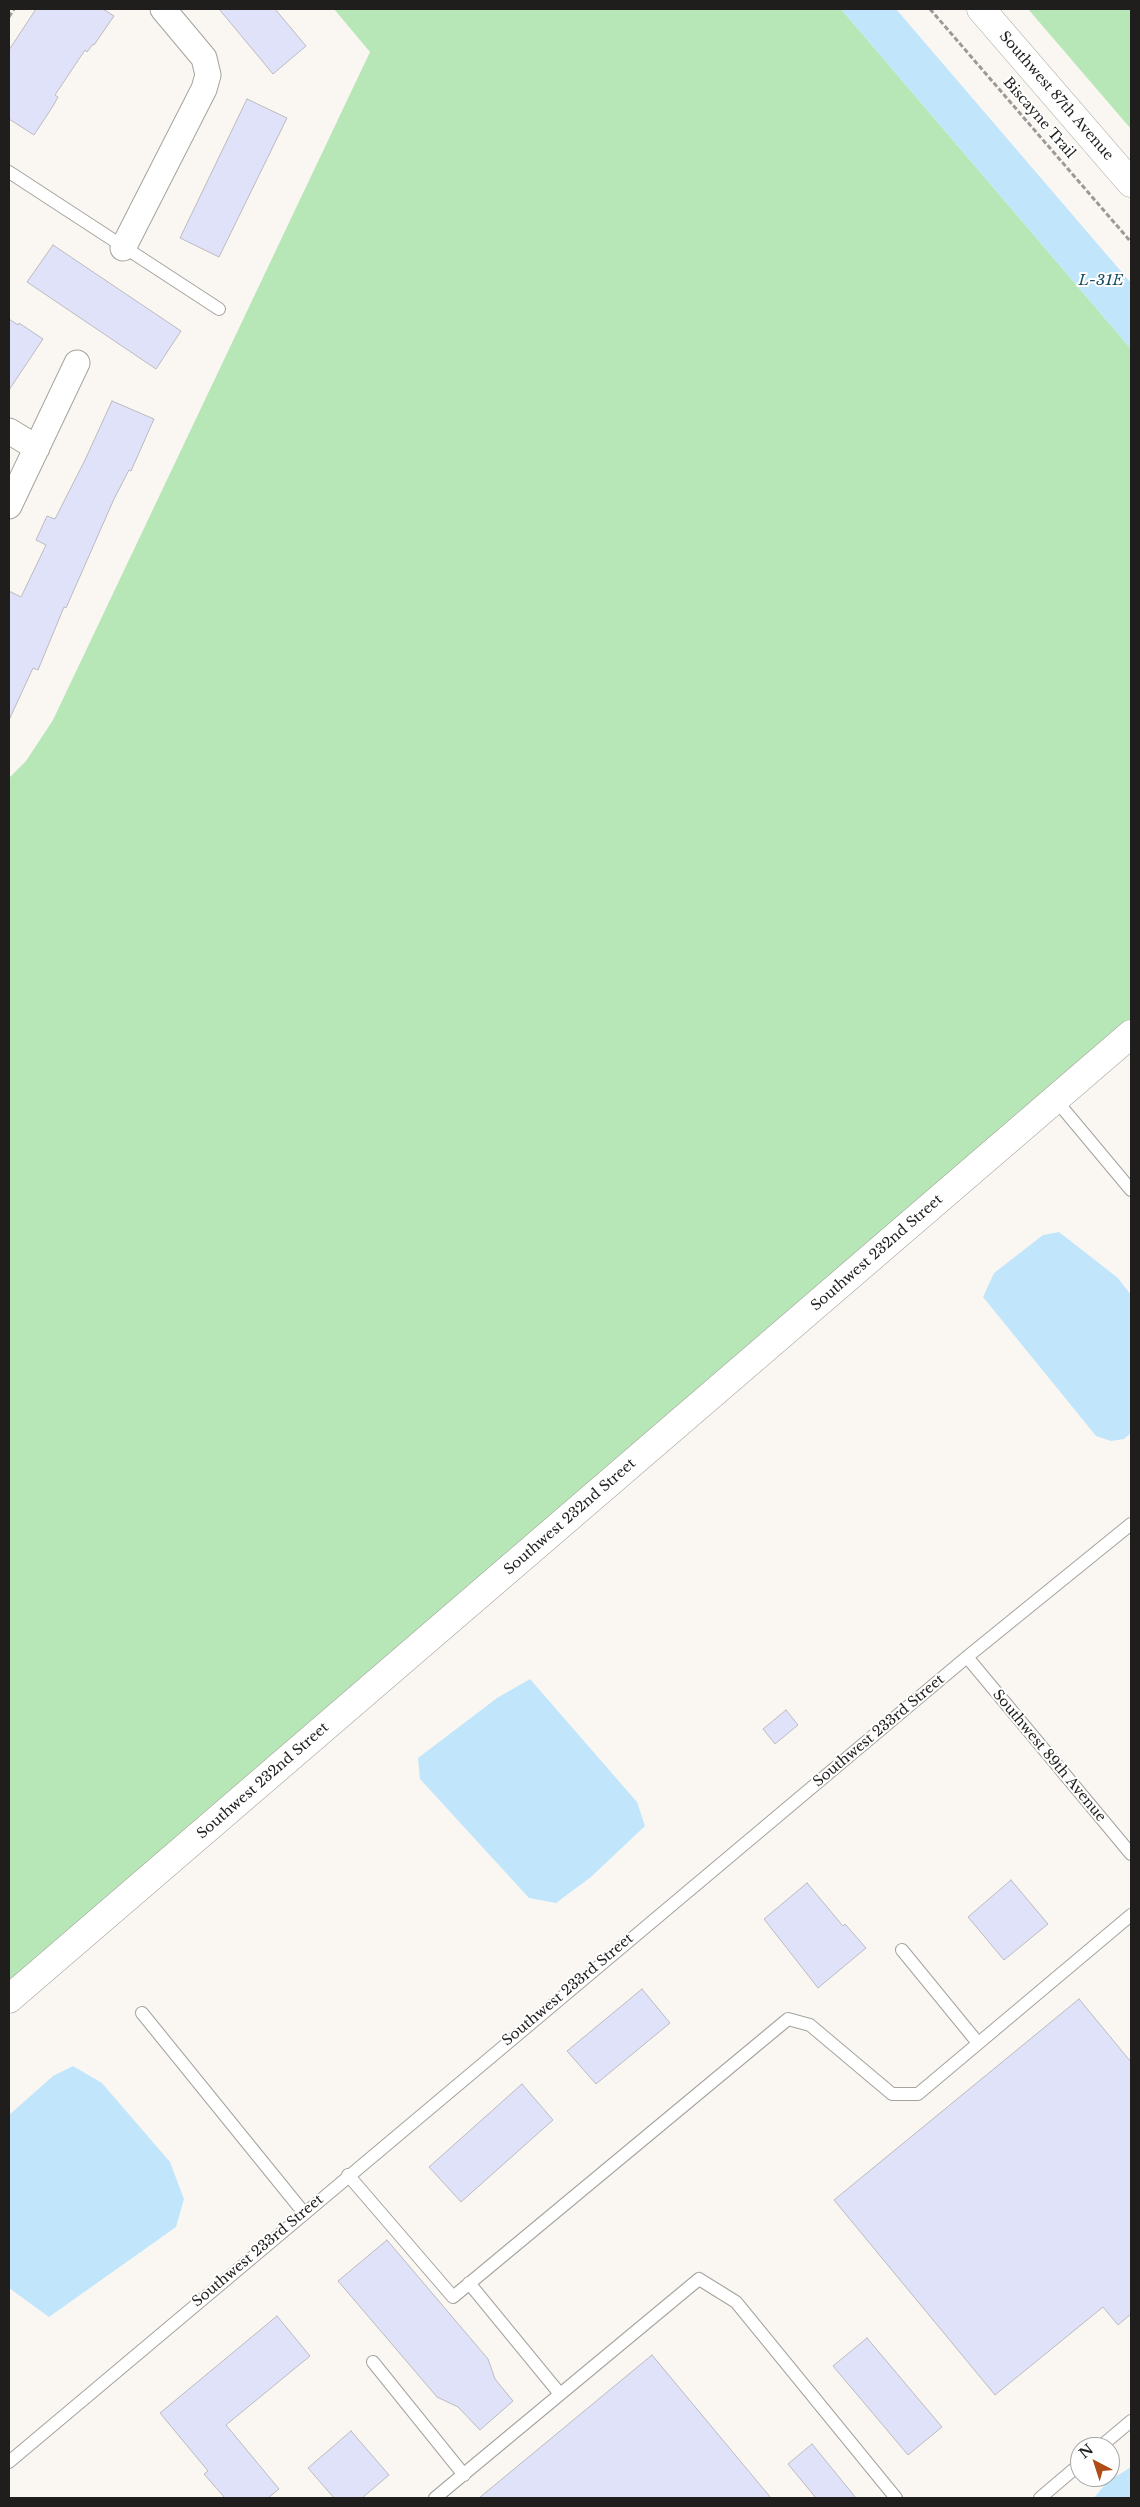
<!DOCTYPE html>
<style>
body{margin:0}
#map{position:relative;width:1140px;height:2507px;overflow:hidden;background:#faf7f2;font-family:"Libre Baskerville",serif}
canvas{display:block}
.frame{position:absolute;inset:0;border:10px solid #1f1e1c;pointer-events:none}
.north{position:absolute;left:1070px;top:2437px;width:50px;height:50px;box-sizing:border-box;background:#fff;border:1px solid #a5a5a4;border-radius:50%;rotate:320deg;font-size:14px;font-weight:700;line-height:20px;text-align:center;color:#1f1e1c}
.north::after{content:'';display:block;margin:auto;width:18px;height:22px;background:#b04d17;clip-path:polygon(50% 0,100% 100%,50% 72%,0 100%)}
</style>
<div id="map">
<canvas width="1140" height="2507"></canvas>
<div class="frame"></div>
<div class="north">N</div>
</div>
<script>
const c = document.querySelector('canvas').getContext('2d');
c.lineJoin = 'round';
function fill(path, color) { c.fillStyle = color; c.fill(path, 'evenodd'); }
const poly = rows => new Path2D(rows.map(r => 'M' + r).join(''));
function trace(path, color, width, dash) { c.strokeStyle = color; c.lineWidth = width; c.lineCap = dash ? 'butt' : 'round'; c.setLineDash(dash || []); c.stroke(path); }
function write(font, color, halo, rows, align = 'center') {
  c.font = font + ' "Libre Baskerville",serif'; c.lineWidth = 4; c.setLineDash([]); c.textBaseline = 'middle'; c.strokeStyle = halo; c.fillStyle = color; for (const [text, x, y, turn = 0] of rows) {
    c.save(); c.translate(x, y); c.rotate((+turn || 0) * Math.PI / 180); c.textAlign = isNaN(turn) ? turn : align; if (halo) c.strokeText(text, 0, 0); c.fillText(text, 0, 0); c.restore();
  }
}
const green = poly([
 [334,9,841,9,1131,349,1131,1018,9,1982,9,778,26,761,53,720,370,52],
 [1028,9,1131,9,1131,129]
]);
const water = poly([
 [841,9,896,9,1131,283,1131,349],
 [1059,1232,1118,1278,1131,1295,1131,1433,1124,1439,1111,1441,1096,1436,983,1297,994,1273,1043,1235],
 [530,1679,637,1802,645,1826,591,1877,556,1903,529,1898,420,1779,418,1758,497,1698],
 [73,2066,102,2083,170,2162,184,2199,176,2227,49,2317,9,2288,9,2115,53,2076],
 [1131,2467,1131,2498,1094,2498,1107,2482]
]);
const building = poly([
 [36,9,103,9,114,16,94,45,93,44,87,52,85,50,55,95,58,97,53,106,34,135,9,119,9,50,36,9],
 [219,9,275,9,306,46,273,74,219,9],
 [247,99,287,118,219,257,180,238,247,99],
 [53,245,181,331,156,369,27,282,53,245],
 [9,319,18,325,19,323,43,339,9,390,9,319],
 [112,401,154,419,131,471,129,470,114,499,66,608,64,607,38,670,33,668,9,720,9,591,21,597,46,545,36,540,47,516,55,519,85,460,112,401],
 [786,1710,798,1725,775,1744,763,1729,786,1710],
 [1011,1880,1048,1924,1004,1960,968,1917,1011,1880],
 [807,1883,843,1926,845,1924,866,1948,818,1988,764,1919,807,1883],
 [642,1989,670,2023,596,2084,567,2051,642,1989],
 [1079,1999,1131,2062,1131,2314,1118,2325,1103,2307,995,2395,834,2200,1079,1999],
 [522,2084,553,2120,461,2202,429,2167,522,2084],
 [387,2240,488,2359,495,2379,513,2401,480,2430,458,2407,437,2397,338,2281,387,2240],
 [277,2316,310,2356,226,2425,279,2489,268,2498,225,2498,204,2474,208,2471,160,2413,277,2316],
 [867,2338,942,2427,908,2455,833,2366,867,2338],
 [652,2355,771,2498,479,2498,652,2355],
 [351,2431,389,2475,362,2498,334,2498,308,2468,351,2431],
 [812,2444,856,2498,816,2498,788,2464,812,2444]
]);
const path = poly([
 [930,9,1131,242],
 [9,17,14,9]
]);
const lane = poly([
 [9,172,219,309],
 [1055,1099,1131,1190],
 [967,1657,1131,1854],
 [902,1950,978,2043],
 [142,2013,304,2213],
 [348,2175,453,2297,788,2019,810,2025,892,2094,918,2094,1131,1915],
 [469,2283,560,2394],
 [373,2362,464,2475],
 [1100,2447,1131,2421],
 [9,2462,967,1657,1131,1524],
 [435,2498,699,2279,736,2302,896,2498],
 [1040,2498,1080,2464]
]);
const street = poly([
 [123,248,204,89,208,75,204,58,163,9],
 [9,431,37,448],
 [9,506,77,363]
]);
const secondary = poly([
 [981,9,1131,183],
 [9,1999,1131,1034]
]);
const streetNames = [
 ["Southwest 87th Avenue",1056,96,49],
 ["Biscayne Trail",1039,118,49],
 ["Southwest 232nd Street",877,1253,-41],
 ["Southwest 232nd Street",570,1517,-41],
 ["Southwest 233rd Street",879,1731,-40],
 ["Southwest 89th Avenue",1049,1756,50],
 ["Southwest 232nd Street",263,1781,-41],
 ["Southwest 233rd Street",568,1990,-40],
 ["Southwest 233rd Street",258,2251,-40]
];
const waterNames = [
 ["L-31E",1101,281]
];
fill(green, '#b7e6b7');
fill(water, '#c1e6fb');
fill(building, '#e0e2f9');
trace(building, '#bababf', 1);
trace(lane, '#a5a39e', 14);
trace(street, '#a5a39e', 27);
trace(secondary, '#a5a39e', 29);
trace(path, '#9c9996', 3, [5, 2.5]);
trace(lane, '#fff', 12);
trace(street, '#fff', 25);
trace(secondary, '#fff', 28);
write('14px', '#1f1e1c', '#fff', streetNames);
write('italic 15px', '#184c63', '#fff', waterNames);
</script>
